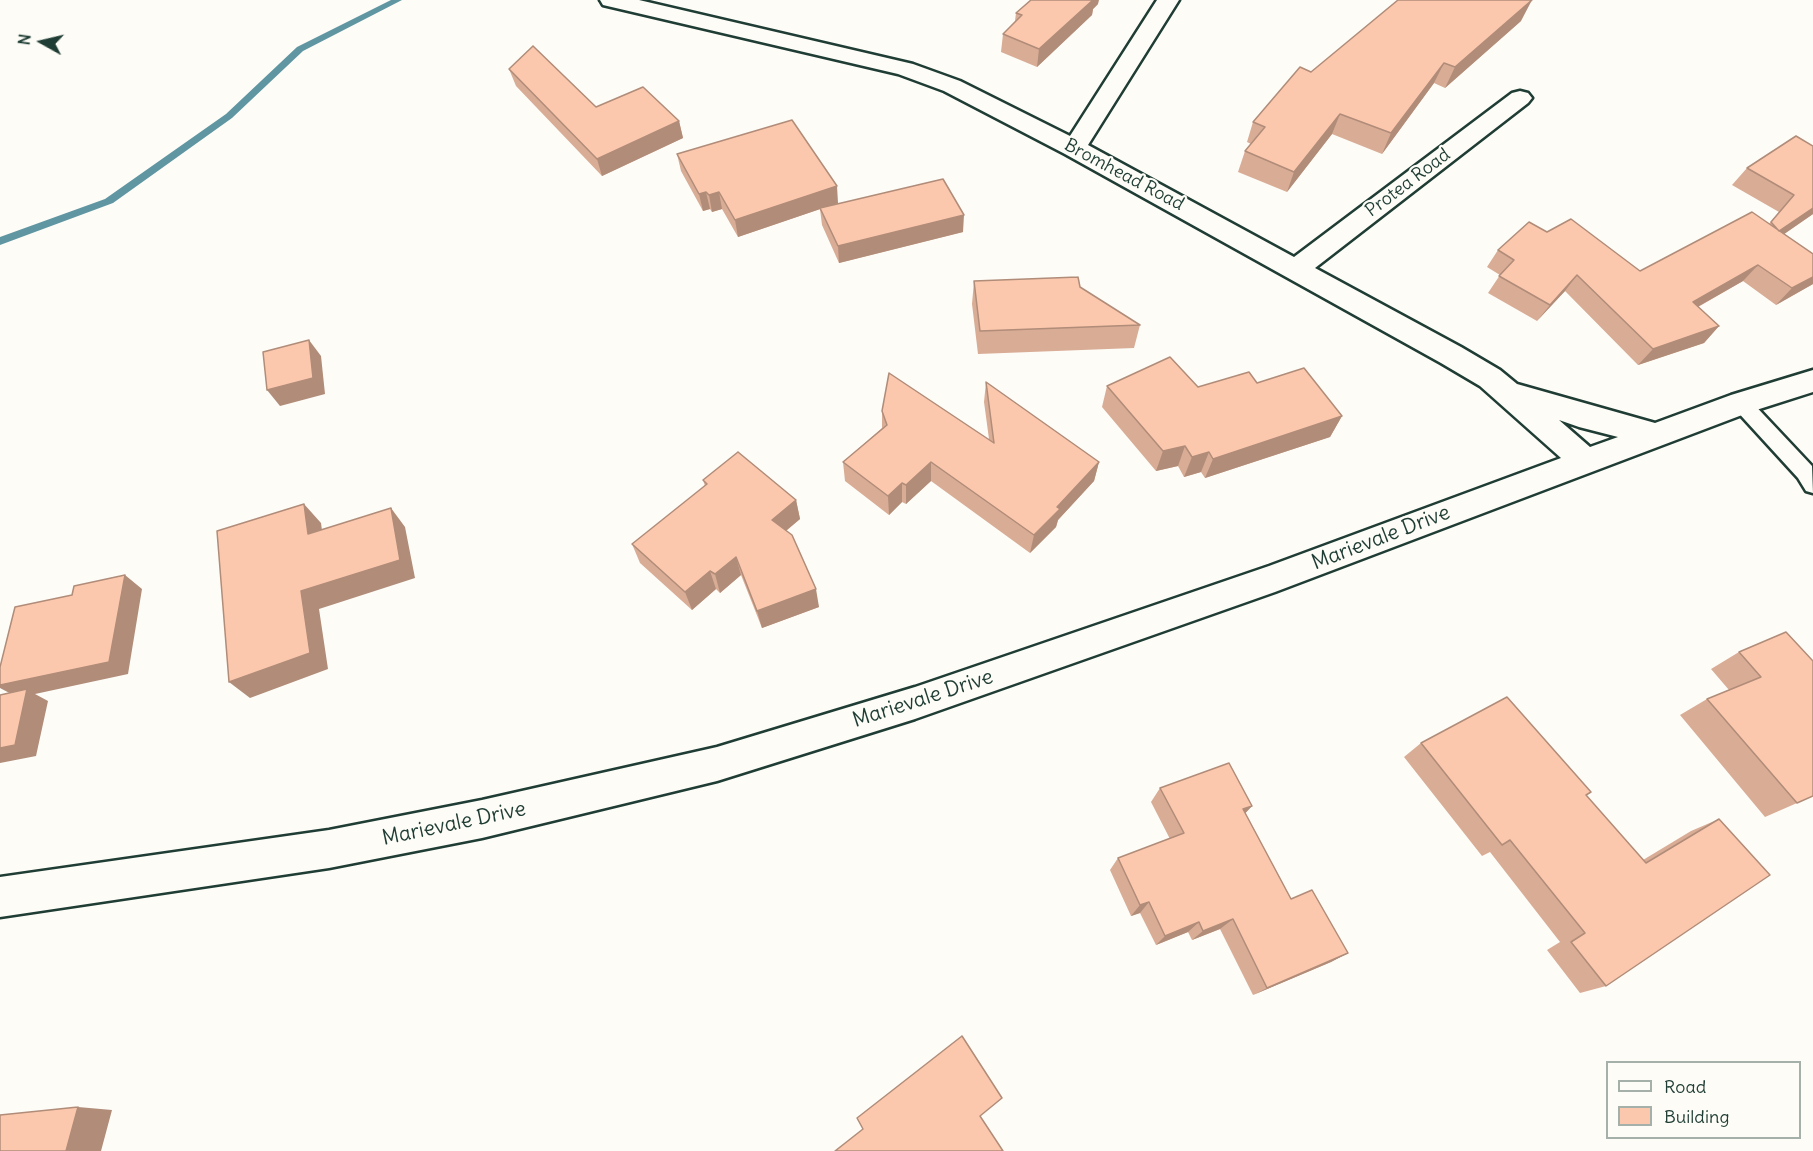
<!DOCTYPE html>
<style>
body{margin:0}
#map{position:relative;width:1813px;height:1151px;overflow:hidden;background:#fdfcf7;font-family:Delius,sans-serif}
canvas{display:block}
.legend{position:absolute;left:1606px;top:1061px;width:195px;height:78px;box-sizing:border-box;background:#fdfcf7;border:2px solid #a4b0a9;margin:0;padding:8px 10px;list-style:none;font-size:18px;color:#1f3d34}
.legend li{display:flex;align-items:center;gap:12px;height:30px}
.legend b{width:30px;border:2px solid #a4b0a9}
.north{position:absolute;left:12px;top:12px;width:60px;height:60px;-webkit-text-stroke:4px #fdfcf7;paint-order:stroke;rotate:278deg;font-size:16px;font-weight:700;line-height:24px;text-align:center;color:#1f3d34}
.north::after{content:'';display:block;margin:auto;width:21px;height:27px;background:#1f3d34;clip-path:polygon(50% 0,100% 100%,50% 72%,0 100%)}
</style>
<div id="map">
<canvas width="1813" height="1151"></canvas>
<ul class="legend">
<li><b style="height:8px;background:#fdfcf7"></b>Road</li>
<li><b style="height:16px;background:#fcc8ad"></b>Building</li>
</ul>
<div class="north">N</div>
</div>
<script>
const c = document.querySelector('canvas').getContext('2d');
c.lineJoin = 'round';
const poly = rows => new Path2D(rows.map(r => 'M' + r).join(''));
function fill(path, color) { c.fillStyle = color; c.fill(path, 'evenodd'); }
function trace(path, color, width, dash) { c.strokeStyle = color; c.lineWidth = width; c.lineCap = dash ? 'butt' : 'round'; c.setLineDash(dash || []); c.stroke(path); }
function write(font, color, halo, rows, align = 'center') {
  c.font = font + ' Delius,sans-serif'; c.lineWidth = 4.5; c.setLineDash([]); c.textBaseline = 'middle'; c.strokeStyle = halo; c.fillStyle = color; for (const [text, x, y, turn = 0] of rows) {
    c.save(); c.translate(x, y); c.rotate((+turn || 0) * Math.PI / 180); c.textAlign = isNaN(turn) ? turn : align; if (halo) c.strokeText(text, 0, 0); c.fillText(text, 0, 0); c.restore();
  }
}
const stream = poly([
 [391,0,402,0,303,51,232,118,113,203,0,245,0,237,105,199,226,114,297,47,391,0]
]);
const lane = poly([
 [1741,396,1748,398,1812,466,1813,493,1806,491,1798,478,1734,408,1732,403,1734,398,1741,396]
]);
const street = poly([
 [600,0,639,0,913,64,960,81,1070,136,1157,0,1179,0,1088,145,1294,257,1512,93,1520,91,1528,93,1532,98,1528,103,1315,268,1461,347,1500,370,1517,384,1655,423,1731,395,1813,370,1813,392,1750,412,1275,592,915,719,717,781,482,838,329,868,0,917,0,877,329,830,482,800,717,747,915,687,1269,566,1561,458,1480,386,1441,363,1065,154,944,91,898,74,603,5,600,0],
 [1559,420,1579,427,1618,437,1590,447,1559,420]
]);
const wall = poly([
 [1098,4,1093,9,1092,15,1037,67,1001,52,1003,34,1015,21,1016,13],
 [1521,21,1445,88,1434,83,1382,154,1332,134,1287,192,1238,172,1245,151,1251,144,1247,142,1253,122,1311,72],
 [509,69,596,107,679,121,683,138,602,176,516,86],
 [1813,146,1813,214,1784,234,1813,254,1813,284,1776,305,1743,281,1698,307,1719,326,1704,343,1638,365,1565,291,1537,321,1488,293,1500,275,1487,267,1498,250,1547,232,1640,271,1769,224,1779,212,1732,185,1747,168],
 [677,154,838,203,963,232,839,263,822,225,820,209,738,237,722,209,712,212,710,209,703,211,681,171],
 [974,281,1080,287,1140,325,1134,348,978,354,972,304],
 [986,382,1099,462,1094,481,1058,520,1056,527,1030,553,931,481,906,504,902,502,889,515,845,481,843,462,882,428,882,411,989,439,984,402],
 [1257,383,1342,416,1330,437,1205,478,1201,472,1184,477,1178,466,1156,471,1102,407,1107,386,1198,387],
 [703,480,796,500,800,519,786,531,819,607,762,628,741,575,720,593,716,589,692,610,640,563,632,544,705,486],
 [1786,632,1813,796,1765,817,1680,715,1707,699,1729,690,1711,669,1739,652],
 [1421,743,1643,860,1691,831,1719,819,1606,986,1580,993,1547,950,1560,942,1490,852,1482,856,1404,757],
 [1160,788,1252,806,1245,813,1291,899,1348,953,1331,962,1253,995,1220,929,1192,940,1188,932,1156,945,1140,913,1131,916,1110,870,1118,858,1170,839,1151,802]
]);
const shadedWall = poly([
 [1090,0,1099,0,1098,4,1093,9,1092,15,1037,67,1039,49],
 [1532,0,1521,21,1445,88,1455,67],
 [1444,63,1434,83,1382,154,1391,133],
 [1340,114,1332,134,1287,192,1294,172],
 [679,121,683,138,602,176,597,159],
 [837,186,838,203,738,237,735,220],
 [706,192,710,209,703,211,699,194],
 [719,192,722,209,712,212,709,195],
 [1813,208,1813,214,1764,248,1779,231],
 [964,215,963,232,839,263,838,246],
 [1758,265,1743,281,1678,318,1693,302],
 [1577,275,1565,291,1537,321,1550,305],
 [1813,277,1813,284,1776,305,1792,288],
 [1719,326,1704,343,1638,365,1653,349],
 [309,340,321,356,325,394,280,406,267,390],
 [1342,416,1330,437,1205,478,1213,459],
 [1185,446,1178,466,1156,471,1163,451],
 [1209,452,1201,472,1184,477,1192,457],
 [931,462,931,481,906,504,906,485],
 [1099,462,1094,481,1058,520,1056,527,1030,553,1034,535,1057,507],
 [902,483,902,502,889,515,888,496],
 [796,500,800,519,776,539,772,520],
 [304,504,321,523,325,553,308,534],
 [391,508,405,527,415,578,319,609,328,669,250,698,229,682,301,591],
 [736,557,741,575,720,593,715,574],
 [710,571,716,589,692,610,685,592],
 [125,575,142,589,128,674,35,694,48,701,36,756,0,763,0,748,17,697,0,688,0,685],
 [816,589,819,607,762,628,757,611],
 [1252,806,1240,819,1243,809],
 [1149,902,1140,913,1131,916,1140,905],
 [1233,919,1220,929,1192,940,1203,931],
 [1199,922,1188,932,1156,945,1165,936],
 [1348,953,1331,962,1253,995,1267,988],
 [78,1107,112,1110,101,1151,66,1151]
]);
const building = poly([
 [1031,0,1093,0,1039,49,1003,34,1022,15,1016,13,1031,0],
 [1398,0,1532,0,1455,67,1444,63,1391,133,1340,114,1294,172,1245,151,1265,127,1253,122,1300,67,1311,72,1398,0],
 [533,46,596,107,643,87,679,121,597,159,509,69,533,46],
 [792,120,837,186,735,220,719,192,709,195,706,192,699,194,677,154,792,120],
 [1796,136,1813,146,1813,208,1779,231,1771,222,1794,195,1747,168,1796,136],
 [943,179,964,215,838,246,820,208,943,179],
 [1752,212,1813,254,1813,277,1792,288,1758,265,1693,302,1719,326,1653,349,1577,275,1550,305,1499,276,1514,260,1498,250,1529,222,1547,232,1571,219,1640,271,1752,212],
 [1078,277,1080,287,1140,325,980,331,974,281,1078,277],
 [309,340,313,378,267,390,263,352,309,340],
 [1170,357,1198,387,1249,372,1257,383,1304,368,1342,416,1213,459,1209,452,1192,457,1185,446,1163,451,1107,386,1170,357],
 [889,373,994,443,986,382,1099,462,1057,507,1060,509,1034,535,931,462,906,485,902,483,888,496,843,462,887,425,882,411,889,373],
 [738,452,796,500,772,520,792,535,816,589,757,611,736,557,715,574,710,571,685,592,632,544,707,484,703,480,738,452],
 [304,504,308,534,391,508,400,560,301,591,310,653,229,682,217,531,304,504],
 [125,575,109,662,0,685,0,667,15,607,72,595,74,586,125,575],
 [1786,632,1813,661,1813,796,1797,803,1707,699,1761,677,1739,652,1786,632],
 [27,689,15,745,0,748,0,695,27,689],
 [1507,697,1591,792,1586,795,1646,863,1719,819,1770,875,1606,986,1571,942,1585,933,1510,840,1502,845,1421,743,1507,697],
 [1229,763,1252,806,1243,809,1291,899,1312,890,1348,953,1267,988,1233,919,1203,931,1199,922,1165,936,1149,902,1140,905,1118,858,1184,833,1160,788,1229,763],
 [962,1036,1002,1098,980,1116,1003,1151,835,1151,863,1129,857,1118,962,1036],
 [78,1107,66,1151,0,1151,0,1115,78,1107]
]);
const farStreetnames = [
 ["Bromhead Road",1124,175,28],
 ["Protea Road",1408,183,-37]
];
const streetNames = [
 ["Marievale Drive",1381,538,-21],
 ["Marievale Drive",923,699,-18],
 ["Marievale Drive",454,824,-12]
];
fill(stream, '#6095a2');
trace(lane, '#1f3d34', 5);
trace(street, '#1f3d34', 5);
fill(lane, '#fdfcf7');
fill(street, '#fdfcf7');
fill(wall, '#d9ac95');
fill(shadedWall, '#b08c79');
fill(building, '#fcc8ad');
trace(building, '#b08c79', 1.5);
write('18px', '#1f3d34', '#fdfcf7', farStreetnames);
write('21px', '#1f3d34', '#fdfcf7', streetNames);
</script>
